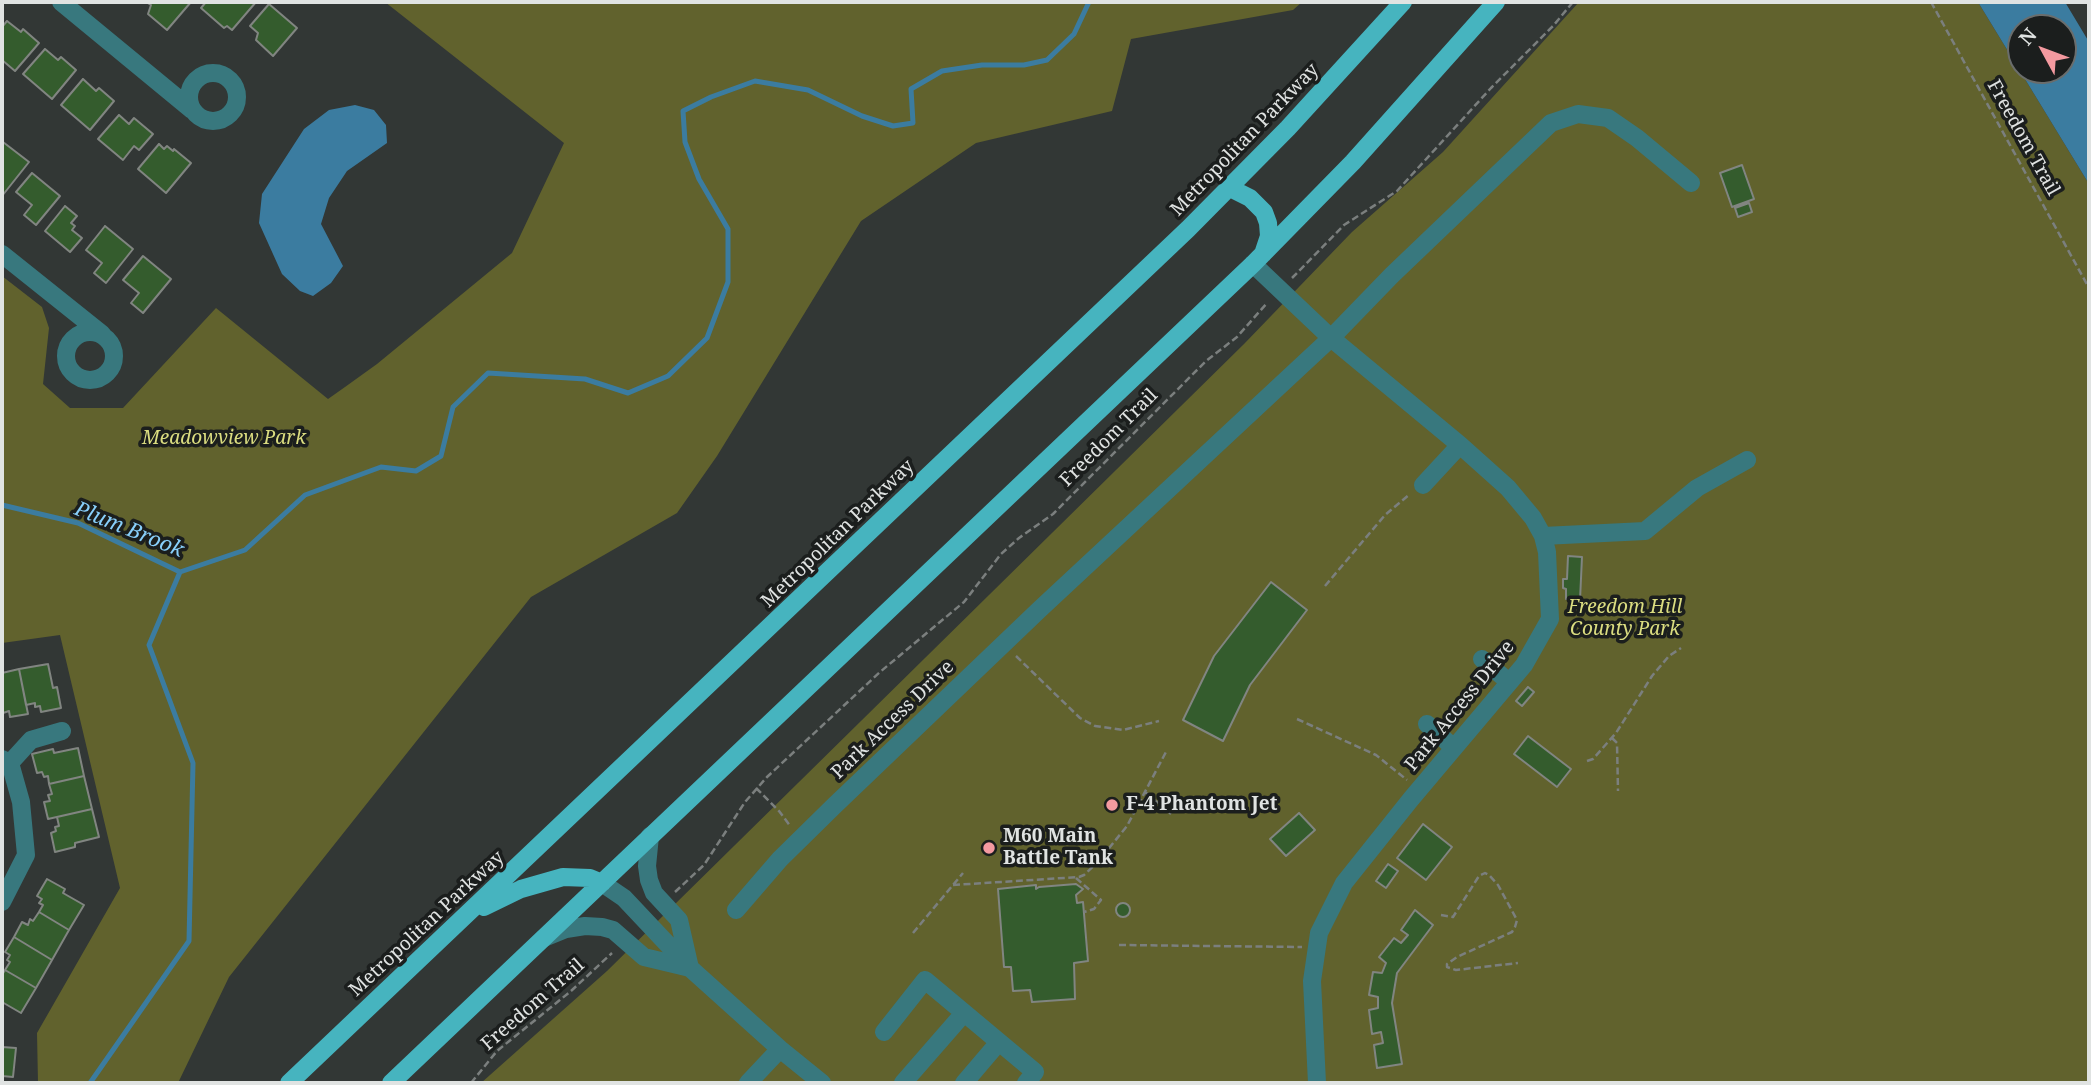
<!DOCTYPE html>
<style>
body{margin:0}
#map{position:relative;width:2091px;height:1085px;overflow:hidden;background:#323735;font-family:"Noto Serif",serif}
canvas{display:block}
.frame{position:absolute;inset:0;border:4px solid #e0e3e2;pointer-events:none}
.north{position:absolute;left:2007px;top:14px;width:70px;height:70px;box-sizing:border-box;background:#1b1e1d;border:2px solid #6a6d6c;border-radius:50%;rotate:311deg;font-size:19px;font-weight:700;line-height:28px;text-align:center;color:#e0e3e2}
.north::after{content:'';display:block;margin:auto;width:24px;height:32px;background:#f49aa0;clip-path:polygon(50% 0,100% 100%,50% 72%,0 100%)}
</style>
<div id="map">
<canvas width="2091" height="1085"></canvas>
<div class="frame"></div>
<div class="north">N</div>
</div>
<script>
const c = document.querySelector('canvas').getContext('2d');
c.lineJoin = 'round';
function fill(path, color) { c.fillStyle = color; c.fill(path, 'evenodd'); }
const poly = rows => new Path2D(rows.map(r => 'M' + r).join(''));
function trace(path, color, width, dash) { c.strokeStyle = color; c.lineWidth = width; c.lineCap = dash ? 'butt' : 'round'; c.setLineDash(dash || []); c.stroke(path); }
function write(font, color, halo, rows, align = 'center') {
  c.font = font + ' "Noto Serif",serif'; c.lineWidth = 7; c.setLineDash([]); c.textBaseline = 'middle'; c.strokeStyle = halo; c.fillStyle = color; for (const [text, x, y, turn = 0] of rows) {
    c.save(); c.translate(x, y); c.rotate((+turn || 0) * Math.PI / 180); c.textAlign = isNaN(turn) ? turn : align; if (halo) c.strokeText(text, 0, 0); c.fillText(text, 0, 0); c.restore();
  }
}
const green = poly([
 [385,2,1302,2,1293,10,1131,39,1112,111,976,143,861,221,717,456,677,513,531,597,229,977,178,1083,38,1083,37,1033,120,888,60,635,2,643,2,276,42,307,49,328,43,384,70,408,123,408,216,308,328,399,345,387,377,364,512,253,564,143],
 [1579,2,1978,2,2089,184,2089,1083,481,1083,607,971,1244,344,1352,232,1443,152]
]);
const water = poly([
 [1978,2,2065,2,2089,42,2089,184],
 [2021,28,2063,28,2063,70,2021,70],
 [355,105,374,110,386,125,387,143,347,171,329,198,321,224,343,266,331,283,313,296,300,291,282,274,259,223,262,194,304,129,329,110]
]);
const stream = poly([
 [2,505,78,523,180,572,245,550,305,495,381,467,416,471,441,456,453,407,488,373,585,379,628,393,668,376,707,338,728,282,728,229,699,179,685,142,683,111,711,97,755,81,808,90,862,116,893,126,913,123,911,89,942,71,982,65,1024,65,1047,60,1074,34,1089,2],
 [90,1083,189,941,193,763,149,645,180,572]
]);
const building = poly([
 [146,2,191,2,167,30,148,14,151,5,146,2],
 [206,2,256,2,232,30,227,26,224,28,201,8,206,2],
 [269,4,297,28,273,56,256,40,258,33,250,26,269,4],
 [7,21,21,32,23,29,39,43,15,71,2,60,2,27,7,21],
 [45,49,58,60,61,57,76,70,52,99,23,74,45,49],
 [83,79,96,91,99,88,114,101,90,130,61,105,83,79],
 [119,115,129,124,134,118,153,134,139,150,134,146,123,160,98,139,119,115],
 [3,142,29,162,2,196,2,144,3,142],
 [159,144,164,149,167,146,173,151,174,149,191,163,166,193,138,169,159,144],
 [1742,165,1754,199,1732,207,1720,173,1742,165],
 [32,173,60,196,36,225,24,215,32,205,16,192,32,173],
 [1749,203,1752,212,1738,217,1735,208,1749,203],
 [65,206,77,216,71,223,75,226,72,230,82,238,70,252,45,231,65,206],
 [105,226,133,249,106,283,94,273,102,263,86,250,105,226],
 [143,256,171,279,143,313,131,303,139,293,123,280,143,256],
 [1568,556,1582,557,1580,600,1566,599,1566,589,1563,588,1563,579,1567,579,1568,556],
 [1271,582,1307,610,1250,685,1223,741,1183,720,1214,656,1271,582],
 [48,664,53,688,57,687,61,708,41,712,40,706,35,707,35,703,26,705,19,669,48,664],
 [19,669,28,714,10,717,9,711,3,713,2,709,2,673,19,669],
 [1528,687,1534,692,1522,706,1516,701,1528,687],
 [1528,736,1571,769,1557,787,1514,754,1528,736],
 [78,748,84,776,49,784,48,776,44,777,42,772,37,773,32,754,53,749,54,753,78,748],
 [84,776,92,809,48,819,44,802,50,801,48,795,52,794,49,784,84,776],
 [92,809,99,837,75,843,75,847,55,852,51,833,56,831,55,827,59,826,57,817,92,809],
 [1299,813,1315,830,1286,856,1270,839,1299,813],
 [1423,824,1452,847,1426,880,1397,858,1423,824],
 [1388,864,1398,871,1386,888,1376,881,1388,864],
 [47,879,65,889,63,893,84,905,69,930,39,912,43,905,39,903,42,899,37,896,47,879],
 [1076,884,1083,889,1076,895,1077,903,1083,902,1088,961,1074,963,1075,999,1032,1002,1030,990,1013,991,1011,967,1004,967,998,889,1036,885,1036,889,1039,887,1076,884],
 '1116 910a7 7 0 1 1 14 0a7 7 0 1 1-14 0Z',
 [1415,910,1433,925,1397,973,1392,1003,1402,1064,1377,1068,1374,1045,1383,1043,1381,1032,1372,1034,1369,1010,1378,1008,1378,997,1369,995,1373,972,1382,973,1386,963,1379,957,1394,938,1401,943,1408,935,1401,930,1415,910],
 [39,912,69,930,52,960,14,937,22,922,28,925,30,919,33,921,39,912],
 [14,937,52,960,36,988,5,970,10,962,7,960,10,955,5,952,14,937],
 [5,970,36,988,21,1013,2,1002,2,975,5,970],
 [2,1047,16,1048,13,1077,2,1076,2,1047]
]);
const path = poly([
 [1931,2,2089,288],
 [1292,278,1344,225,1397,191,1491,88,1553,26,1573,2],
 [1325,586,1385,515,1410,494],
 [1016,656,1080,718,1095,726,1123,730,1159,721],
 [1297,719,1376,755,1407,780],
 [1612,738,1617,743,1618,791],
 [1587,761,1593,759,1616,733,1652,676,1669,656,1681,648],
 [756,788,779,811,791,827],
 [1145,792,1171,814],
 [1076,878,1101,900,1094,909,1084,912],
 [953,885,1079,877,1084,875,1097,863,1127,826,1167,750],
 [675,892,704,865,745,802,767,777,880,672,964,602,1001,554,1019,538,1053,514,1206,361,1237,337,1267,303],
 [1441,915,1453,917,1479,876,1485,873,1489,875,1498,885,1517,920,1515,927,1512,932,1457,957,1447,964,1447,967,1456,970,1518,963],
 [913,933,963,873],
 [1119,945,1302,947],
 [471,1083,497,1051,571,991,612,953]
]);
const minor = poly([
 [61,2,192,110],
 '189 97a24 24 0 1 1 48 0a24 24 0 1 1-48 0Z',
 [2,254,102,334],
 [1253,264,1331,338,1460,445,1508,488,1533,518,1543,536,1547,552,1550,619,1524,665,1411,799,1344,883,1319,933,1312,981,1317,1083],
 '66 356a24 24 0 1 1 48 0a24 24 0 1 1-48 0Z',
 [1423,485,1460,445],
 [1543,536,1645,531,1697,488,1747,460],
 [1482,659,1509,682],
 [1427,724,1454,748],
 [2,759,10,763,21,802,26,855,2,902],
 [10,763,31,740,62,731],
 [650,836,647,866,649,880,654,893,679,920,690,968],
 [602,883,624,898,690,968,780,1049,822,1083],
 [736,910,780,859,835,805,1040,609,1331,338,1392,275,1551,123,1578,114,1608,118,1637,138,1691,183],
 [544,938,566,929,585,926,602,927,613,930,644,957,690,968],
 [884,1032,925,980,1035,1072,1026,1083],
 [748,1083,780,1049],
 [903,1083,964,1013],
 [964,1083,999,1042]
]);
const major = poly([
 [1230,188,1250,198,1264,212,1268,223,1269,236,1263,254],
 [484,907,521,889,563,877,590,878,602,883],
 [289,1083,1188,229,1288,128,1403,2],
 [391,1083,1253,264,1353,162,1496,2]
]);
const markers = [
 [1112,805,7,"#f49aa0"],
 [989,848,7,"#f49aa0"]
];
const streetNames = [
 ["Freedom Trail",2023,138,61],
 ["Metropolitan Parkway",1245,140,-46],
 ["Freedom Trail",1109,438,-45],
 ["Metropolitan Parkway",838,534,-44],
 ["Park Access Drive",1460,706,-51],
 ["Park Access Drive",893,720,-44],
 ["Metropolitan Parkway",427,924,-43],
 ["Freedom Trail",533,1005,-41]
];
const parkNames = [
 ["Meadowview Park",224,439],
 ["Freedom Hill",1625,608],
 ["County Park",1625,630]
];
const poiNames = [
 ["F-4 Phantom Jet",1126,805],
 ["M60 Main",1003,837],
 ["Battle Tank",1003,859]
];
const waterNames = [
 ["Plum Brook",129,530,22]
];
fill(green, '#61622d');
fill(water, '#3b7ca0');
trace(stream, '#3b7ca0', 5);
fill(building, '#345c2d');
trace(building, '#818581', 2);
trace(path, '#7b7f7e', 2.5, [7, 3.5]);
trace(minor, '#38787e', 18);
trace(major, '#46b4bf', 18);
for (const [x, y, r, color] of markers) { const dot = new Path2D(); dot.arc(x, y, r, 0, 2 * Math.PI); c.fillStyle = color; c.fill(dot); trace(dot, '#1b1e1d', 2.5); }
write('19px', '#e0e3e2', '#1b1e1d', streetNames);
write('italic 19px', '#dbdd80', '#1b1e1d', parkNames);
write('bold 19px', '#e0e3e2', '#1b1e1d', poiNames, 'left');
write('italic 21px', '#88cffa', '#1b1e1d', waterNames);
</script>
